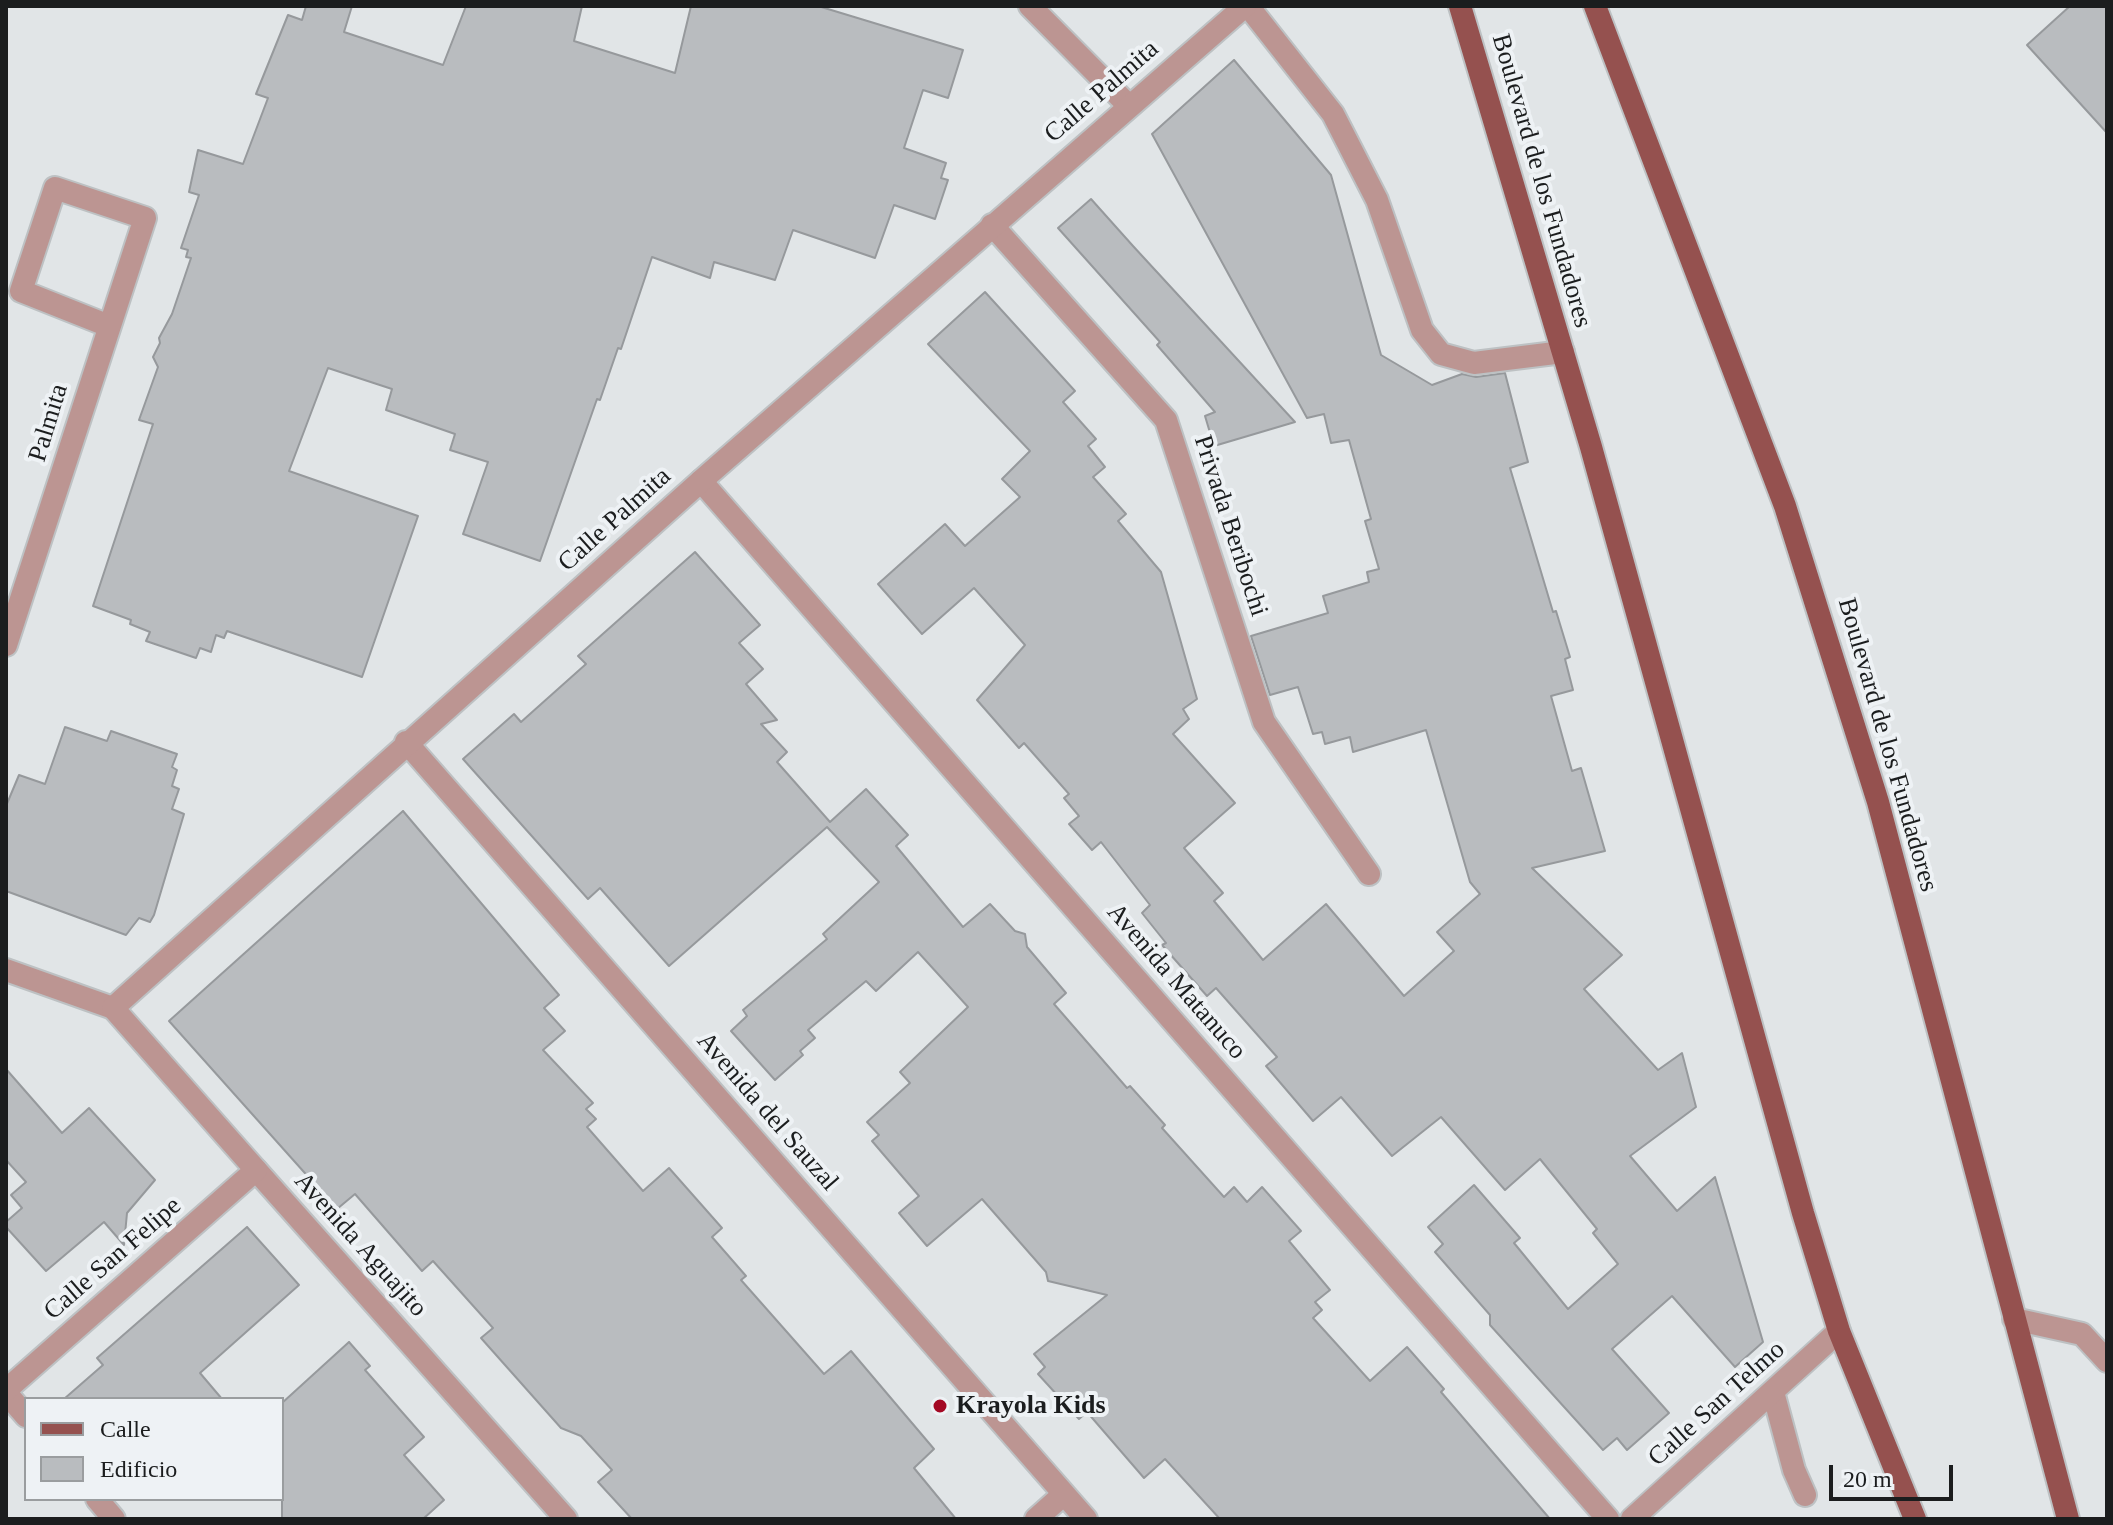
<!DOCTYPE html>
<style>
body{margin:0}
#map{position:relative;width:2113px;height:1525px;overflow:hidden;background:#e1e5e7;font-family:Georgia,serif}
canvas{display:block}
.frame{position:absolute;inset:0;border:8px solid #1b1d1e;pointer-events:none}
.legend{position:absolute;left:24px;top:1397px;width:260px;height:104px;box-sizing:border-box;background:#eef2f5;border:2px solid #9a9d9f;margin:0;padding:10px 14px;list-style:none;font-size:24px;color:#1b1d1e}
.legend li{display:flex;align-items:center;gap:16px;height:40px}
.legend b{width:40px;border:2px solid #9a9d9f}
.scale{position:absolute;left:1829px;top:1465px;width:124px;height:36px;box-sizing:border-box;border:4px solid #1b1d1e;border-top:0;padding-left:10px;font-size:24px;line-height:28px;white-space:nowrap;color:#1b1d1e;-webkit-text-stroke:6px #eef2f5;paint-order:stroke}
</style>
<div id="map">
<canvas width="2113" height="1525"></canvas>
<div class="frame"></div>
<ul class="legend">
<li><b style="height:10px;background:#95514f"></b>Calle</li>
<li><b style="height:22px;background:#b9bcbf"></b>Edificio</li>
</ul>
<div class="scale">20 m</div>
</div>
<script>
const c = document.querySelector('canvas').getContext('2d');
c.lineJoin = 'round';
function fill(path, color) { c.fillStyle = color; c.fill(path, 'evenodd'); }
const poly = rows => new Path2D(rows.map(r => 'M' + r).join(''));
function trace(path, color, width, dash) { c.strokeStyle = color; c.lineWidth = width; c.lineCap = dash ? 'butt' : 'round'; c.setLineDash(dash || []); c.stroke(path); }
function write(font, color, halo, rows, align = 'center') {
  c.font = font + ' Georgia,serif'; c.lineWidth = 8; c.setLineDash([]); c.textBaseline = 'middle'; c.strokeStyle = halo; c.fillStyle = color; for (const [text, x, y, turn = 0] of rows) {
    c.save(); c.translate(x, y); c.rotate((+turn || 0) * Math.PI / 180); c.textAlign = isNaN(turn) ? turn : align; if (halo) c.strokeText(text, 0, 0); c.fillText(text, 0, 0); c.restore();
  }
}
const building = poly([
 [306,6,352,6,344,32,443,65,466,6,582,6,574,41,675,73,691,6,818,6,963,50,948,98,923,90,904,148,946,163,941,178,948,180,935,219,894,205,875,258,793,230,775,280,714,262,710,278,652,257,621,349,618,348,600,400,597,399,540,561,463,534,488,462,450,450,455,434,386,410,392,389,328,368,289,471,418,516,362,677,227,631,224,638,216,635,211,652,200,648,196,658,146,641,150,632,130,624,131,620,93,606,153,424,139,420,158,367,153,357,160,343,159,338,172,314,191,258,186,257,188,250,181,248,199,195,189,192,198,150,243,164,268,98,256,94,288,15,302,20,306,6],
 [2070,6,2107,6,2107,133,2027,45,2070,6],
 [1234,60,1331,175,1381,355,1432,385,1462,374,1476,377,1505,373,1528,462,1510,468,1553,612,1556,611,1570,657,1565,659,1573,690,1551,696,1572,771,1581,768,1605,851,1532,868,1622,955,1584,989,1658,1070,1682,1053,1696,1107,1630,1156,1677,1211,1715,1177,1763,1342,1735,1367,1672,1296,1612,1349,1669,1413,1627,1450,1617,1438,1603,1450,1490,1325,1490,1315,1435,1252,1443,1244,1428,1227,1474,1185,1520,1238,1514,1243,1568,1309,1618,1264,1593,1233,1597,1229,1540,1159,1505,1190,1441,1117,1392,1156,1341,1097,1313,1121,1266,1066,1277,1057,1216,988,1207,996,1162,945,1166,943,1142,913,1150,905,1101,842,1092,850,1069,824,1079,816,1064,798,1069,794,1024,743,1019,748,977,700,1025,645,974,588,922,634,878,584,945,524,965,546,1020,497,1002,479,1030,451,928,344,985,292,1075,391,1063,402,1096,439,1088,446,1105,467,1093,477,1126,514,1118,521,1161,572,1197,699,1183,709,1189,719,1173,734,1235,803,1184,848,1223,893,1214,901,1263,960,1326,904,1404,996,1454,951,1437,932,1480,894,1470,882,1426,730,1353,752,1350,737,1325,744,1322,732,1313,734,1298,687,1270,695,1251,636,1328,613,1323,596,1369,582,1367,572,1379,569,1365,521,1371,519,1349,440,1331,443,1324,414,1307,418,1152,134,1234,60],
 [1091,199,1133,246,1295,422,1214,446,1205,416,1215,412,1157,345,1160,342,1058,228,1091,199],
 [695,552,760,625,739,643,763,669,746,684,777,720,761,724,787,752,777,762,830,822,866,789,908,835,896,846,963,927,990,904,1015,931,1025,934,1027,947,1066,993,1054,1004,1127,1088,1130,1086,1165,1125,1162,1128,1224,1197,1234,1187,1247,1202,1262,1187,1301,1231,1289,1241,1330,1290,1315,1302,1322,1310,1313,1318,1370,1381,1407,1347,1444,1389,1441,1392,1550,1519,1220,1519,1165,1459,1144,1478,1087,1412,1079,1419,1038,1374,1045,1367,1034,1354,1107,1295,1048,1281,1046,1272,982,1199,927,1246,899,1213,919,1196,872,1141,879,1135,867,1122,910,1083,900,1072,968,1007,918,952,876,991,866,981,808,1030,815,1038,800,1051,803,1055,775,1080,731,1031,747,1016,743,1010,827,939,823,934,879,882,827,827,669,966,600,888,588,899,463,759,514,714,521,722,586,664,578,656,695,552],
 [65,727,107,741,111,731,177,754,172,767,177,770,172,786,179,789,172,809,184,814,154,915,150,922,139,918,126,935,6,891,6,806,19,775,45,784,65,727],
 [403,811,559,995,544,1008,565,1031,543,1050,593,1103,586,1109,596,1119,587,1127,643,1191,669,1168,722,1228,712,1237,746,1276,741,1280,824,1374,851,1351,934,1449,914,1468,956,1519,632,1519,598,1482,612,1470,581,1436,561,1428,481,1338,493,1328,433,1261,422,1271,355,1194,337,1209,169,1021,403,811],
 [6,1069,62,1133,89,1108,155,1180,127,1213,124,1245,104,1222,46,1271,6,1227,6,1222,22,1208,11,1195,26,1182,6,1160,6,1069],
 [247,1227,299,1285,200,1373,222,1399,64,1399,103,1365,97,1358,247,1227],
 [349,1342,370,1366,365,1370,424,1437,404,1455,444,1500,423,1519,282,1519,282,1403,349,1342]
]);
const service = poly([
 [1030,6,1129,106],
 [1248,6,1333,114,1377,200,1422,330,1441,354,1474,363,1563,352],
 [2014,1319,2082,1334,2107,1361],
 [1773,1392,1794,1470,1805,1495]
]);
const minor = poly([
 [992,225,1166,420,1264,722,1369,874],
 [701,481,1608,1519],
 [6,645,145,218,55,188,21,291,109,326],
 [406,742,1086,1519],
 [6,970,113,1008],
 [256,1170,566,1519],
 [6,1393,26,1416],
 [97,1499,114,1519],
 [1036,1519,1064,1494],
 [1632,1519,1839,1331]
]);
const tertiary = poly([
 [6,1390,256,1170,113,1008,701,481,1245,6]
]);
const primary = poly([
 [1460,6,1591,447,1803,1213,1839,1331,1915,1519],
 [1595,6,1785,506,1878,802,2068,1519]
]);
const markers = [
 [940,1406,8,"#a40924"]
];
const streetNames = [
 ["Calle Palmita",1102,92,-41],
 ["Boulevard de los Fundadores",1541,181,74],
 ["Palmita",49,423,-73],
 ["Calle Palmita",615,520,-42],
 ["Privada Beribochi",1230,526,72],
 ["Boulevard de los Fundadores",1887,745,74],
 ["Avenida Matanuco",1176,982,49],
 ["Avenida del Sauzal",767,1112,49],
 ["Avenida Aguajito",360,1245,48],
 ["Calle San Felipe",113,1259,-41],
 ["Calle San Telmo",1717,1404,-42]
];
const poiNames = [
 ["Krayola Kids",956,1406]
];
fill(building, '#b9bcbf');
trace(building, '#96999c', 2);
trace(service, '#bdc1c3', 26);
trace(minor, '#bdc1c3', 26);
trace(tertiary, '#bdc1c3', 26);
trace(primary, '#bdc1c3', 26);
trace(service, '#bc9592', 22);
trace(minor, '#bc9592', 22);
trace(tertiary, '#bc9592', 22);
trace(primary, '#95514f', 22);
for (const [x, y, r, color] of markers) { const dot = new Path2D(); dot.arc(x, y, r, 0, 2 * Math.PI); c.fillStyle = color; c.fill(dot); trace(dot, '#eef2f5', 3); }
write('26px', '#1b1d1e', '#eef2f5', streetNames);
write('bold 26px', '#1b1d1e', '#eef2f5', poiNames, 'left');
</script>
